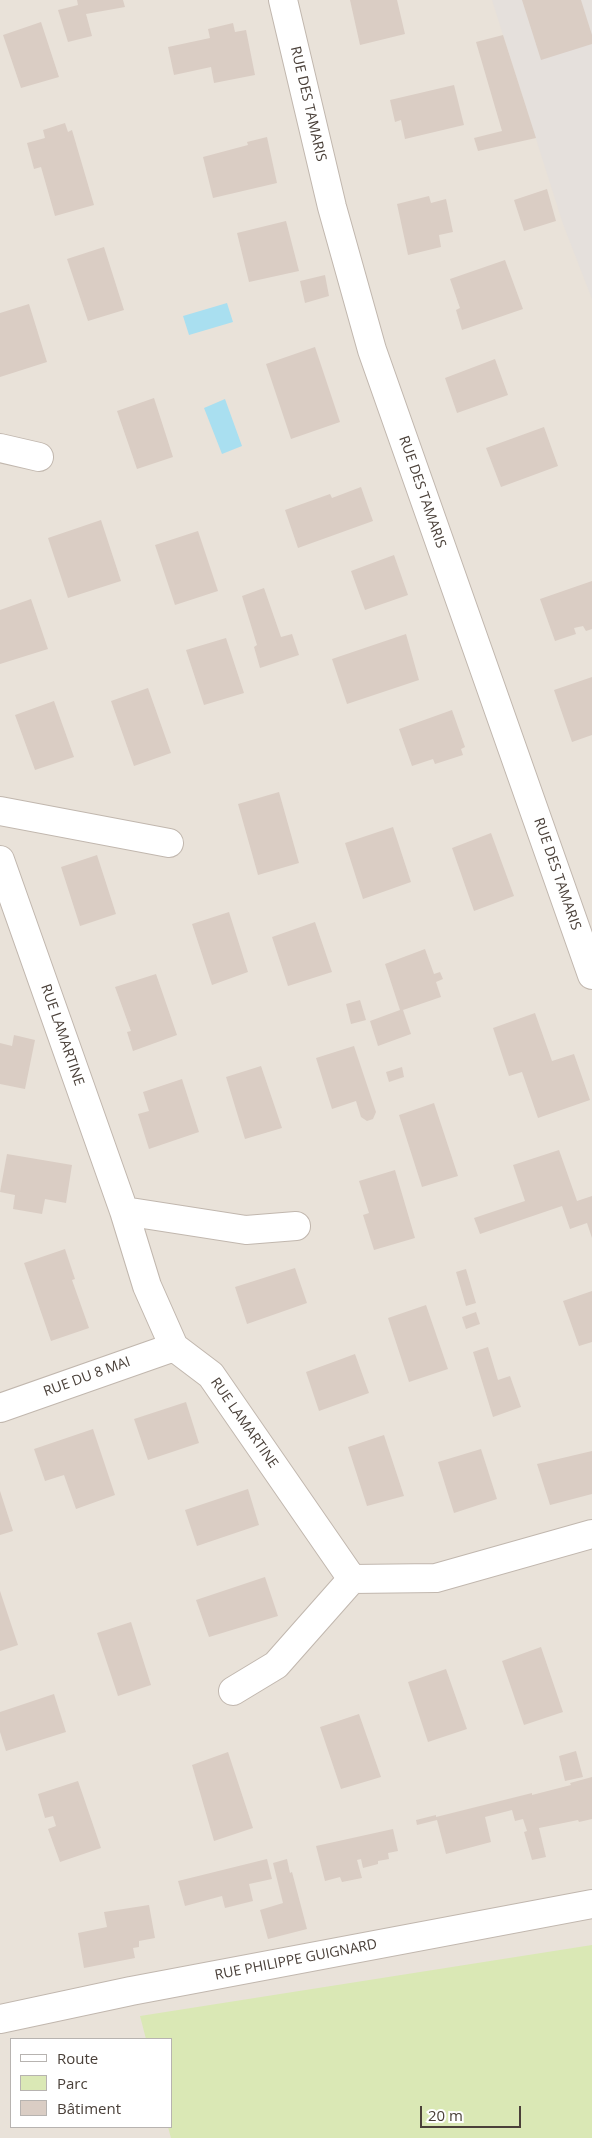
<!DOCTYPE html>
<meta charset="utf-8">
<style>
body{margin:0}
#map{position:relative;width:592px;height:2138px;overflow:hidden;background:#f5f1eb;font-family:"Open Sans",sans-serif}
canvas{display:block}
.legend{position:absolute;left:10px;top:2038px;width:162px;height:90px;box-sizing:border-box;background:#fff;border:1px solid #b7b3b0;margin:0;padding:6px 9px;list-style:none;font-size:15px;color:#4a4039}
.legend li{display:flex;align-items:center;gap:10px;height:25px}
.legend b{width:25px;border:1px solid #b7b3b0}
.scale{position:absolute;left:420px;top:2106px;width:101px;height:22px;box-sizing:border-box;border:2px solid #4a4039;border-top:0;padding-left:6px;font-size:15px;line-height:18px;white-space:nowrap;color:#4a4039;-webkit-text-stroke:4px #fff;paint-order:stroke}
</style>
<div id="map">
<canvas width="592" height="2138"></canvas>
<ul class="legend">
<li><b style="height:6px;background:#fff"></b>Route</li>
<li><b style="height:14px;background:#dae8b5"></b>Parc</li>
<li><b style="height:14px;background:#dacdc4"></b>Bâtiment</li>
</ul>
<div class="scale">20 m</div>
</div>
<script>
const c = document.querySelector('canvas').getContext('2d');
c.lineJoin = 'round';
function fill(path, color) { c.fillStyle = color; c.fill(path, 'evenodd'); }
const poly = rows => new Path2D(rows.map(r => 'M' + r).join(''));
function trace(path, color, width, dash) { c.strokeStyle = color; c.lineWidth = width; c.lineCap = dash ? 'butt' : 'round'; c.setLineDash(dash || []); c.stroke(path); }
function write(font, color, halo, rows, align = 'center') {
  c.font = font + ' "Open Sans",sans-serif'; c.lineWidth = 4; c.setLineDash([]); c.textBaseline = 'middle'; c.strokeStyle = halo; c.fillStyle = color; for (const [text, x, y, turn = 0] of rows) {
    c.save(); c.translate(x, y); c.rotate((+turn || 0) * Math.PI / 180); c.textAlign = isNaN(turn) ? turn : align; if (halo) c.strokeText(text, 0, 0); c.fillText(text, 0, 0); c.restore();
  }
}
const residential = poly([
 [0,0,592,0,592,2138,0,2138],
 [11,2039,171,2039,171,2127,11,2127]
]);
const industrial = poly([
 [492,0,592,0,592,299,563,224]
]);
const green = poly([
 [592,1945,592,2138,171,2138,168,2127,171,2127,171,2039,146,2039,140,2016]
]);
const water = poly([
 [227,303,233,322,189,335,183,316],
 [225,399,242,446,222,454,204,408]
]);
const building = poly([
 [77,0,123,0,125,7,86,14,92,36,68,42,58,10,78,5],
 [350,0,397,0,405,34,360,45],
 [522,0,581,0,592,35,592,44,541,60],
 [41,22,59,77,21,88,3,35],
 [233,23,235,32,246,30,255,75,214,83,211,67,174,75,168,47,210,38,208,29],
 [503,35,536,138,478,151,474,138,502,131,476,42],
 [454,85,464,125,405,139,401,120,395,122,390,100],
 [65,123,68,132,72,130,94,205,55,216,41,167,34,169,27,143,45,138,43,130],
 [267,137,277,183,213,198,203,157,248,145,247,142],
 [547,189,556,221,524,231,514,200],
 [429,196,431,203,446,199,453,232,439,235,441,247,408,255,397,204],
 [286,221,299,271,249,282,237,233],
 [104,247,124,310,88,321,67,259],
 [505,260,523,309,462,330,456,310,460,308,450,279],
 [325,275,329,296,305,303,300,281],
 [29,304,47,362,0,377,0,313],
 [315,347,340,422,291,439,266,364],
 [495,359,508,395,457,413,445,378],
 [154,398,173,457,137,469,117,411],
 [544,427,558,466,501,487,486,448],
 [361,487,373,521,298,548,285,510,330,494,332,498],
 [101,520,121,581,68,598,48,538],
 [198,531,218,591,175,605,155,545],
 [394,555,408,595,365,610,351,571],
 [592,581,592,629,586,631,583,626,574,628,576,634,555,641,540,599],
 [264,588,281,637,292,634,299,655,260,668,254,647,257,645,242,596],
 [31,599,48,649,0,664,0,610],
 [406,634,419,680,347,704,332,659],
 [226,638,244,693,204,705,186,650],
 [592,677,592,735,572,742,554,690],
 [148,688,171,753,134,766,111,701],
 [54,701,74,757,35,770,15,715],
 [452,710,465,747,461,749,463,755,435,764,433,759,412,766,399,729],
 [279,792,299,863,258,875,238,804],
 [393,827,411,882,363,899,345,843],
 [491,833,514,896,474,911,452,848],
 [97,855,116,914,80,926,61,867],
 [229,912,248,972,212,985,192,924],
 [315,922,332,972,288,986,272,937],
 [425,949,434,974,440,972,443,979,436,982,441,997,403,1010,411,1034,378,1046,370,1021,400,1010,385,964],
 [156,974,177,1035,133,1051,127,1032,131,1031,115,987],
 [360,1000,366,1020,351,1024,346,1004],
 [535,1013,552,1061,574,1054,590,1100,538,1118,522,1072,509,1076,493,1028],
 [14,1035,35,1040,25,1089,0,1084,0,1043,12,1046],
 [354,1046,376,1112,373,1119,367,1121,361,1117,356,1101,332,1109,316,1058],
 [261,1066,282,1128,245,1139,226,1077],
 [402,1067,404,1077,389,1082,386,1072],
 [182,1079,199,1132,149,1149,138,1114,149,1111,143,1092],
 [434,1103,458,1176,422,1187,399,1115],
 [559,1150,577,1201,592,1196,592,1238,587,1223,570,1229,562,1206,480,1234,474,1218,525,1201,513,1165],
 [7,1154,72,1165,66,1203,45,1199,42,1214,13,1209,15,1195,0,1192],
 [395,1170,415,1238,374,1250,363,1215,369,1213,359,1181],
 [65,1249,75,1279,72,1280,89,1328,51,1341,24,1263],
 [295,1268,307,1303,247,1324,235,1287],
 [466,1269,476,1303,466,1306,456,1272],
 [592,1291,592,1342,579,1346,563,1301],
 [426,1305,448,1369,409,1382,388,1318],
 [476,1312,480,1324,466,1329,462,1317],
 [488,1347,498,1380,510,1376,521,1407,493,1417,473,1352],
 [355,1354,369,1393,319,1411,306,1372],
 [186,1402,199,1443,148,1460,134,1419],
 [93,1429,115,1495,76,1509,64,1475,45,1481,34,1449],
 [384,1435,404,1496,367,1506,348,1447],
 [481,1449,497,1499,454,1513,438,1462],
 [592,1451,592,1494,550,1505,537,1464],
 [248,1489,259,1525,197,1546,185,1510],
 [0,1491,13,1531,0,1535],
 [265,1577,278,1616,209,1637,196,1600],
 [0,1591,18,1645,0,1651],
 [131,1622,151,1685,118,1696,97,1633],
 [541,1647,563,1712,524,1725,502,1661],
 [446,1669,467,1729,428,1742,408,1682],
 [54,1694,66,1732,6,1751,0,1732,0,1712],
 [359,1714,381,1777,341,1789,320,1727],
 [576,1751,583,1777,565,1781,559,1756],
 [228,1752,253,1828,214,1841,192,1765],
 [592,1777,592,1819,579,1822,578,1820,539,1828,546,1857,532,1860,524,1832,527,1831,523,1819,515,1821,512,1810,485,1817,491,1842,446,1854,437,1820,417,1825,416,1820,436,1815,436,1817,532,1793,532,1795,571,1785,570,1783],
 [78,1781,101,1848,60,1862,48,1829,56,1826,53,1816,45,1818,38,1794],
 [393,1829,398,1851,388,1853,389,1859,378,1861,378,1864,363,1868,361,1859,357,1860,362,1878,342,1882,340,1877,325,1881,316,1846],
 [267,1859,272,1879,249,1884,253,1901,225,1908,222,1896,185,1906,178,1881],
 [287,1859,290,1873,292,1872,307,1929,268,1939,260,1910,283,1903,273,1863],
 [149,1905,155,1938,139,1941,139,1947,133,1948,135,1958,84,1968,78,1933,107,1927,104,1912]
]);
const street = poly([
 [283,0,332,207,372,350,592,975],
 [0,448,39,457],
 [0,811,169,843],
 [0,860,124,1211,147,1286,174,1347,211,1375,352,1579,436,1578,592,1534],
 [124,1211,246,1230,296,1226],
 [0,1408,174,1347],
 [233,1691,276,1665,352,1579],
 [0,2019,131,1991,592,1904]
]);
const streetNames = [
 ["RUE DES TAMARIS",308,104,77],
 ["RUE DES TAMARIS",422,492,71],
 ["RUE DES TAMARIS",557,874,71],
 ["RUE LAMARTINE",62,1035,71],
 ["RUE DU 8 MAI",87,1377,-20],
 ["RUE LAMARTINE",244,1423,55],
 ["RUE PHILIPPE GUIGNARD",296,1960,-11]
];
fill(residential, '#e9e2d9');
fill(industrial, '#e5e0dc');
fill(green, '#dae8b5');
fill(water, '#a9dff0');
fill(building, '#dacdc4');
trace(street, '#c1b7ae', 30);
trace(street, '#fff', 28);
write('14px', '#4a4039', '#fff', streetNames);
</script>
